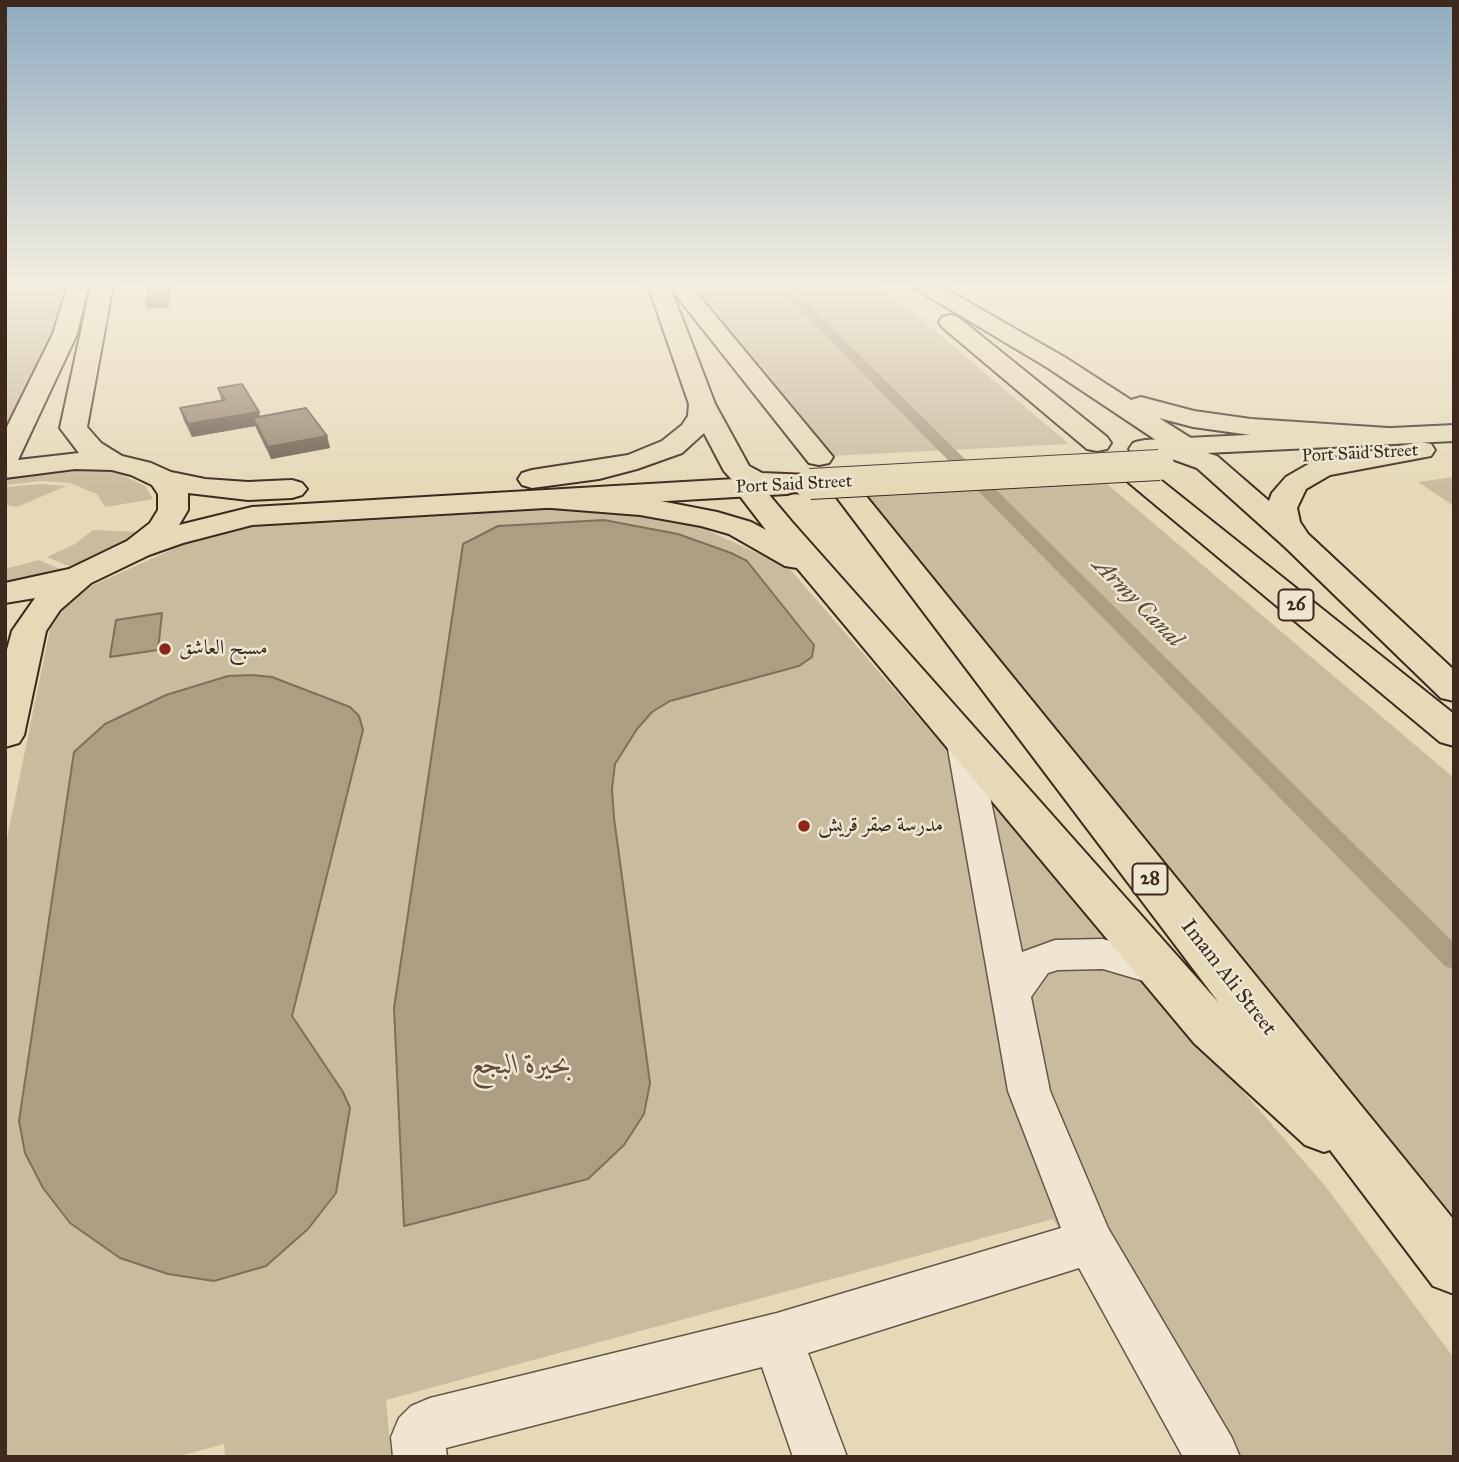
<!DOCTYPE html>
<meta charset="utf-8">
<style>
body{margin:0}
#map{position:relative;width:1459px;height:1462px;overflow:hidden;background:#e5d9b8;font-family:"IM FELL Great Primer",serif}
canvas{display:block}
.frame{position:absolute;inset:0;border:7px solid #3e291d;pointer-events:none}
</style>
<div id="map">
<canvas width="1459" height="1462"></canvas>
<div class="frame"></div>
</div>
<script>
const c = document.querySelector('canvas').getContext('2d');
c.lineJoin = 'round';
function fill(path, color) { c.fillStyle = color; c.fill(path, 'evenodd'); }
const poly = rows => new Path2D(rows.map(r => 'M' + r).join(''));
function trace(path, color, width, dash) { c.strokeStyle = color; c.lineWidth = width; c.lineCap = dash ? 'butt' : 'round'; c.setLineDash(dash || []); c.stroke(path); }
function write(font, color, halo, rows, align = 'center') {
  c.font = font + ' "IM FELL Great Primer",Amiri,serif'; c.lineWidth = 5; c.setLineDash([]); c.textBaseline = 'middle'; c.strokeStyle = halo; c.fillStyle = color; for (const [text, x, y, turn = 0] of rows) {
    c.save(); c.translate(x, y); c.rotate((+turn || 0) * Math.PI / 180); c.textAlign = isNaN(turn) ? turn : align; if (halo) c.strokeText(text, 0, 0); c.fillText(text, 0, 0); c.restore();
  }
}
const green = poly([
 [5,285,75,285,5,436],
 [687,285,881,285,1069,444,829,456],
 [55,469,97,469,120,474,145,486,153,499,105,507,97,494,70,483,43,481,5,485,5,476],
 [1454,477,1454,506,1418,482],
 [1100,478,1454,778,1454,1216,855,491],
 [41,484,66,486,17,507,5,505,5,487],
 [575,505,691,523,788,567,1326,1187,1454,1358,1454,1457,1189,1457,1053,1219,386,1400,391,1457,225,1457,224,1444,176,1457,5,1457,5,848,52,619,91,586,200,537,250,525],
 [93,530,138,532,119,547,73,568,47,557,75,544],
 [39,560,65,571,5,584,5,569]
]);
const water = poly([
 [604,520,678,534,731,553,747,561,814,645,812,657,799,666,670,701,652,712,637,729,615,764,612,789,614,818,650,1083,644,1114,624,1145,588,1179,404,1226,394,1008,463,544,498,526,604,520],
 [162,613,158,650,110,657,116,620,162,613],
 [252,675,272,677,350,707,359,716,363,730,292,1016,343,1092,350,1108,336,1193,308,1229,266,1266,214,1281,168,1274,120,1258,70,1223,43,1188,25,1153,19,1121,74,752,105,724,166,695,228,676,252,675]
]);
const canal = poly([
 [776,285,789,285,1454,943,1454,969,1445,966,776,285]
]);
const minor = poly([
 [962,728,973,731,978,738,1022,952,1055,940,1103,939,1178,961,1184,972,1178,983,1164,987,1103,969,1058,970,1048,973,1031,997,1050,1091,1108,1228,1232,1438,1240,1457,1183,1457,1079,1268,808,1353,847,1457,793,1457,762,1367,446,1448,447,1457,393,1457,391,1437,399,1418,411,1406,430,1398,777,1313,1061,1228,1008,1091,946,738,951,731,962,728]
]);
const major = poly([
 [68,285,88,287,77,334,18,460,79,453,60,428,91,285,113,285,87,427,101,443,122,456,151,463,171,472,205,479,248,482,292,480,302,483,307,489,302,495,292,498,248,500,188,493,188,510,179,525,252,507,787,476,797,479,801,485,797,491,787,494,252,525,183,543,149,555,91,583,60,610,46,631,24,735,19,743,5,747,5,657,12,631,35,598,5,603,5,583,69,569,127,541,150,523,158,510,158,494,152,485,131,475,112,470,75,469,5,478,5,431,53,334,68,285],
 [1454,425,1454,441,1145,456,1135,454,1131,448,1135,442,1145,440,1454,425]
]);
const highway = poly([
 [648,285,690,285,833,457,829,463,819,465,809,463,671,289,715,404,749,466,762,473,810,475,820,478,824,484,820,490,810,493,766,491,792,522,1219,1003,832,491,837,485,847,482,857,485,1454,1220,1454,1294,1433,1286,1330,1150,1324,1152,1305,1145,1194,1043,797,568,785,566,729,534,701,526,640,515,526,506,521,500,526,494,536,491,640,497,717,512,751,522,766,530,733,487,734,482,724,471,704,433,682,453,637,469,599,479,532,488,522,485,518,479,522,473,532,470,628,455,662,441,682,425,688,416,689,404,648,285],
 [912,285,939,285,1066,358,1131,400,1141,397,1194,411,1251,419,1388,428,1398,430,1402,436,1398,442,1388,444,1251,435,1193,427,1159,418,1194,440,1201,451,1217,456,1269,501,1272,493,1286,477,1312,462,1421,442,1431,444,1435,450,1431,456,1330,475,1306,489,1297,508,1300,522,1308,534,1454,670,1454,701,1441,698,1285,547,1197,468,1172,459,1133,455,1129,449,1133,443,1159,442,1048,368,916,289,912,285],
 [950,315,958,317,1107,437,1111,443,1107,449,1097,451,1087,449,942,327,939,322,942,317,950,315],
 [1138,467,1148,470,1454,714,1454,746,1440,742,1128,482,1124,476,1128,470,1138,467]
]);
const majorBridge = poly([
 [810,484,1159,465]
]);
const wall = poly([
 [218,388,260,417,327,436,330,448,271,459,255,426,192,437,184,421,180,408,221,400]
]);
const shadedWall = poly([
 [169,285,171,285,169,307,147,309,146,304],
 [259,412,262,424,253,418,255,426,192,437,188,424],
 [327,436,330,448,271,459,268,447]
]);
const building = poly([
 [151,285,169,285,167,301,146,304,151,285],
 [242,384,259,412,188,424,180,408,225,400,218,388,242,384],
 [306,408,327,436,268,447,253,418,306,408]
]);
const markers = [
 [165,649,7,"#8f2418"],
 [804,826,7,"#8f2418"]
];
const farStreetnames = [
 ["Port Said Street",1360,454,-3],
 ["Port Said Street",794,485,-3]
];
const shields = [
 [1296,605,35],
 [1150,879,35]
];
const shieldNames = [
 ["26",1296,605],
 ["28",1150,879]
];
const poiNames = [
 ["مسبح العاشق",179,649],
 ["مدرسة صقر قريش",818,826]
];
const streetNames = [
 ["Imam Ali Street",1228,978,52]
];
const waterNames = [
 ["Army Canal",1137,603,45]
];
const nearWaternames = [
 ["بحيرة البجع",521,1066]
];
fill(green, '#c9bb9e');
fill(water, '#ac9d83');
trace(water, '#806f5a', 2);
fill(canal, '#ac9d83');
trace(minor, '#685544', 3);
trace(major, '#3e291d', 4);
trace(highway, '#3e291d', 4);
fill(minor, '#eee6d1');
fill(major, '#e5d9b8');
fill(highway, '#e5d9b8');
trace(majorBridge, '#3e291d', 32, []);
trace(majorBridge, '#e5d9b8', 30);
fill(wall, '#80725f');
fill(shadedWall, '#685d4d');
fill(building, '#95856e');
trace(building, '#685d4d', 2);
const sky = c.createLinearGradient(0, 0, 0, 490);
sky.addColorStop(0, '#90abc0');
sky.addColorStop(0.58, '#f3eedf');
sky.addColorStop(1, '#f3eedf00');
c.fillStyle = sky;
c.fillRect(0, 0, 1459, 490);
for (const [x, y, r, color] of markers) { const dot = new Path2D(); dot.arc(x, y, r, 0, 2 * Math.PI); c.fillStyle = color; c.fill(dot); trace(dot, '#eee6d1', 2.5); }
write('18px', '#3e291d', '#eee6d1', farStreetnames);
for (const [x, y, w] of shields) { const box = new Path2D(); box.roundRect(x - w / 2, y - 15.5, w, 31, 5); c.fillStyle = '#eee6d1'; c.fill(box); trace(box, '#3e291d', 2); }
write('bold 19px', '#3e291d', null, shieldNames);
write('21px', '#3e291d', '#eee6d1', poiNames, 'left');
write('21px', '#3e291d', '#eee6d1', streetNames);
write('italic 23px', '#5f4c3c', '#eee6d1', waterNames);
write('italic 28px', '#5f4c3c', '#eee6d1', nearWaternames);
</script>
